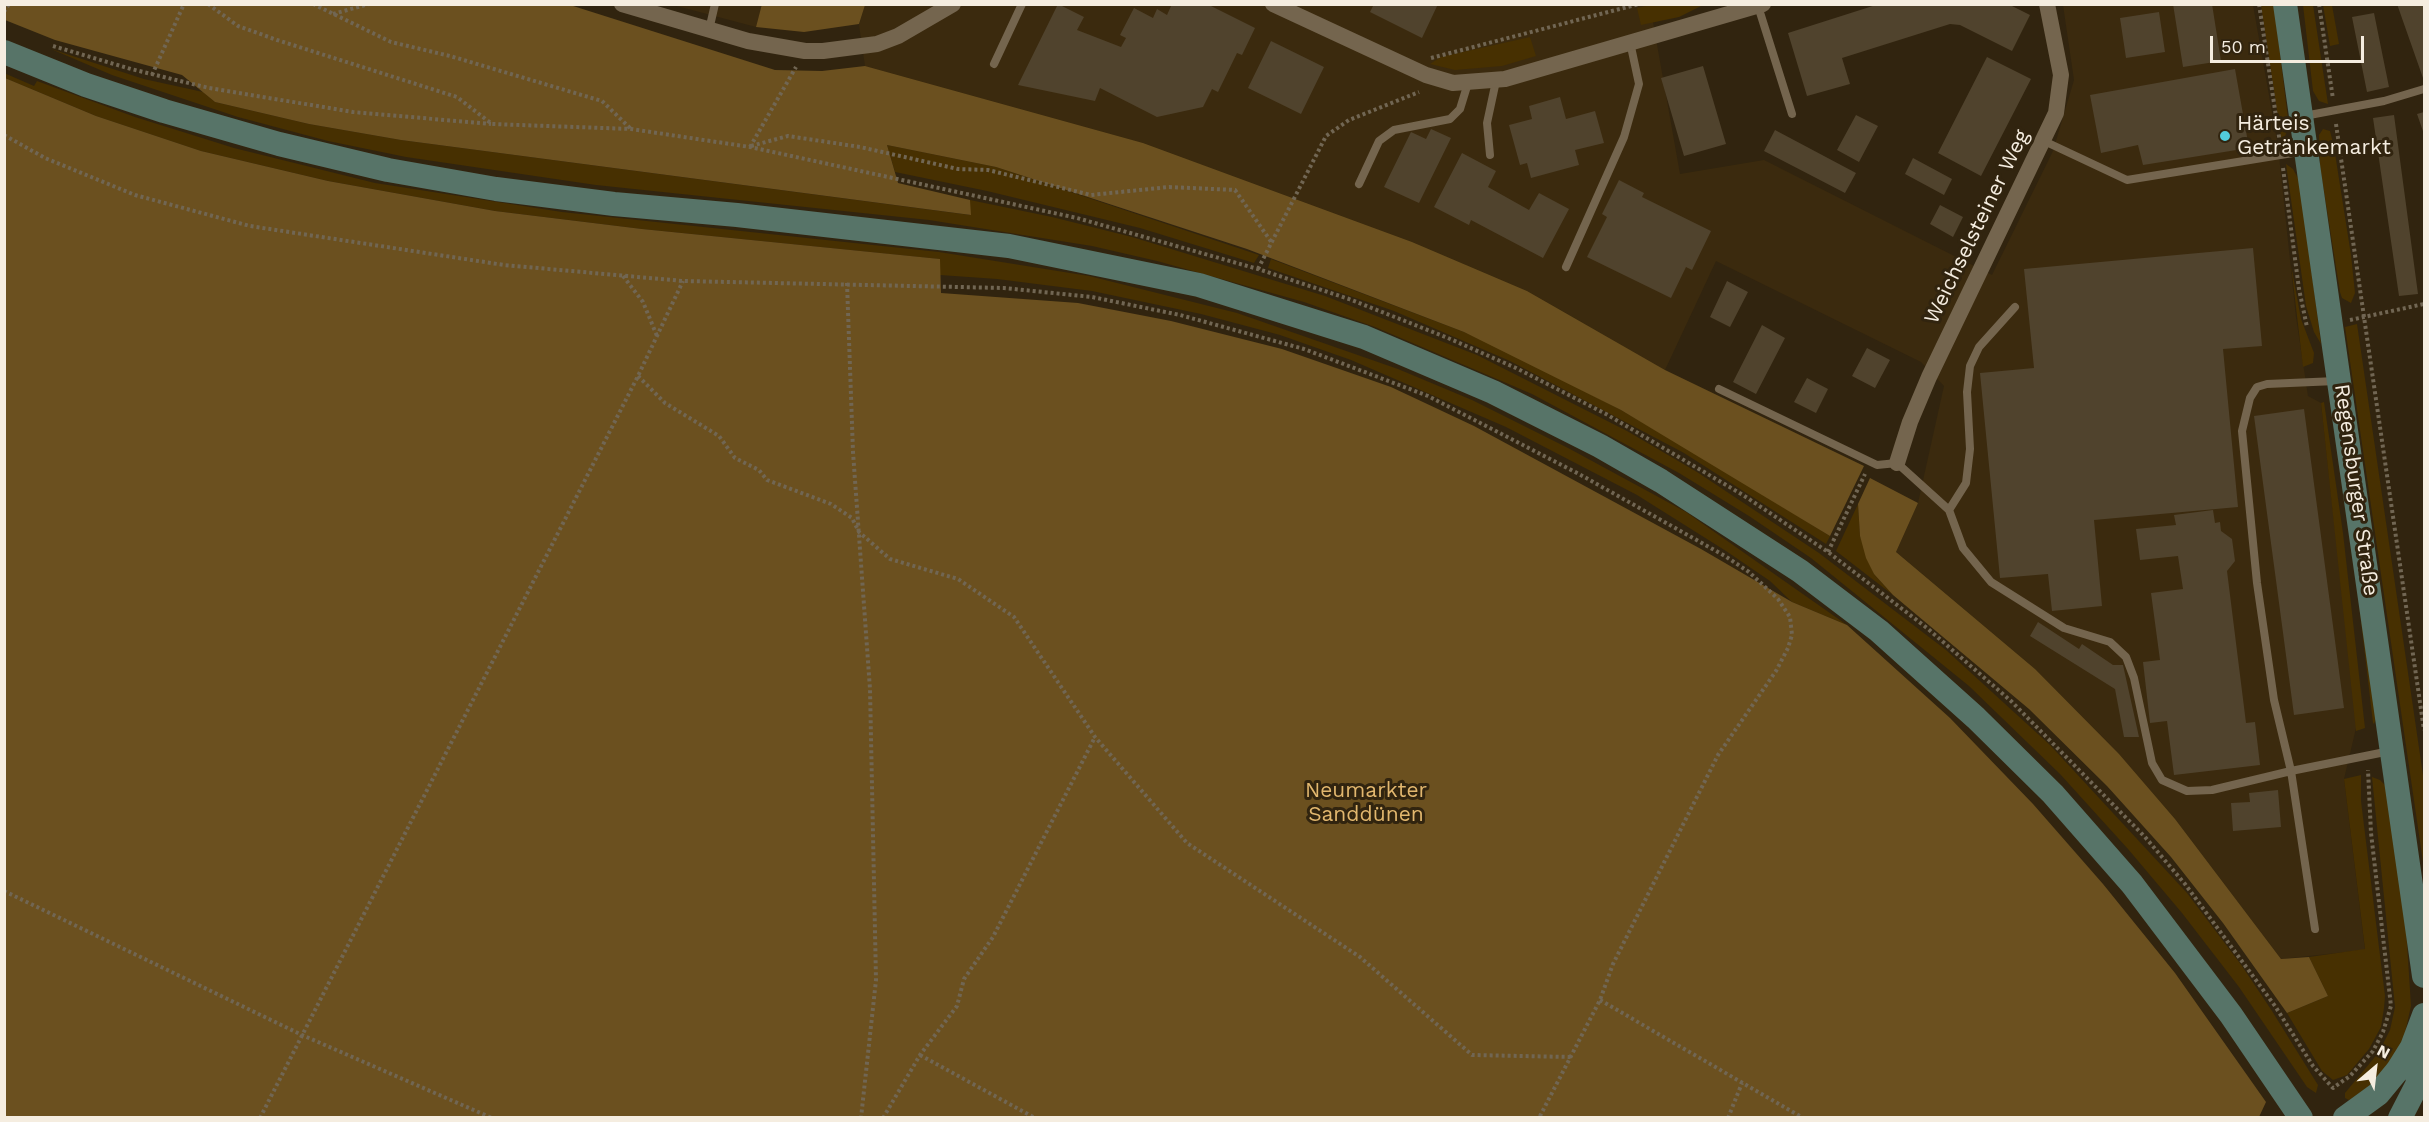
<!DOCTYPE html>
<meta charset="utf-8">
<style>
body{margin:0}
#map{position:relative;width:2429px;height:1122px;overflow:hidden;background:#31240f;font-family:"Work Sans",sans-serif}
canvas{display:block}
.frame{position:absolute;inset:0;border:6px solid #f5ede0;pointer-events:none}
.north{position:absolute;left:2345px;top:1038px;width:60px;height:60px;-webkit-text-stroke:4px #31240f;paint-order:stroke;rotate:28deg;font-size:16px;font-weight:700;line-height:24px;text-align:center;color:#f5ede0}
.north::after{content:'';display:block;margin:auto;width:21px;height:27px;background:#f5ede0;clip-path:polygon(50% 0,100% 100%,50% 72%,0 100%)}
.scale{position:absolute;left:2210px;top:36px;width:154px;height:27px;box-sizing:border-box;border:3px solid #f5ede0;border-top:0;padding-left:8px;font-size:18px;line-height:21px;white-space:nowrap;color:#f5ede0;-webkit-text-stroke:4px #31240f;paint-order:stroke}
</style>
<div id="map">
<canvas width="2429" height="1122"></canvas>
<div class="frame"></div>
<div class="north">N</div>
<div class="scale">50 m</div>
</div>
<script>
const c = document.querySelector('canvas').getContext('2d');
c.lineJoin = 'round';
function fill(path, color) { c.fillStyle = color; c.fill(path, 'evenodd'); }
const poly = rows => new Path2D(rows.map(r => 'M' + r).join(''));
function trace(path, color, width, dash) { c.strokeStyle = color; c.lineWidth = width; c.lineCap = dash ? 'butt' : 'round'; c.setLineDash(dash || []); c.stroke(path); }
function write(font, color, halo, rows, align = 'center') {
  c.font = font + ' "Work Sans",sans-serif'; c.lineWidth = 6; c.setLineDash([]); c.textBaseline = 'middle'; c.strokeStyle = halo; c.fillStyle = color; for (const [text, x, y, turn = 0] of rows) {
    c.save(); c.translate(x, y); c.rotate((+turn || 0) * Math.PI / 180); c.textAlign = isNaN(turn) ? turn : align; if (halo) c.strokeText(text, 0, 0); c.fillText(text, 0, 0); c.restore();
  }
}
const built = poly([
 [865,4,1650,5,1680,174,1764,160,1992,275,2053,151,2074,80,2063,5,2253,5,2278,146,2296,317,2308,396,2321,403,2357,724,2344,779,2365,950,2281,959,2175,819,2119,754,2035,669,1896,552,1918,503,1944,386,1921,362,1716,261,1665,370,1527,291,1412,242,1143,143,865,66,859,25],
 [673,5,762,5,756,27]
]);
const green = poly([
 [1650,5,1650,4,1703,5,1679,17,1641,25,1637,8],
 [2261,5,2274,5,2289,127,2282,143],
 [2303,5,2313,5,2328,104,2319,101,2313,91],
 [2323,5,2332,5,2339,44,2330,46],
 [1530,37,1536,56,1502,66,1455,70,1430,64,1441,57],
 [51,49,144,79,203,92,215,102,309,124,401,140,970,215,970,200,1052,217,1132,237,1325,296,1477,355,1627,431,1697,472,1819,553,1946,650,2050,745,2187,893,2242,966,2272,1011,2313,1077,2318,1085,2316,1093,2307,1087,2239,987,2182,913,2128,849,2060,774,1969,686,1811,558,1749,516,1679,473,1532,394,1375,327,1304,302,1157,261,1092,246,929,220,596,185,406,157,328,141,238,117,112,75],
 [4,73,34,86,37,81,135,117,234,148,375,183,562,212,939,252,1089,276,1237,313,1398,369,1472,400,1570,449,1686,512,1847,625,1792,602,1770,581,1726,551,1637,495,1506,427,1351,360,1280,335,1201,314,1092,291,997,279,940,275,939,259,642,229,495,211,328,181,201,151,96,116,5,78],
 [2323,129,2330,131,2334,147,2351,255,2355,293,2351,303,2342,298,2340,292,2320,166,2319,135],
 [887,145,996,167,1259,255,1254,263,1140,228,987,191,895,172],
 [2286,164,2293,169,2300,182,2321,344,2314,332,2306,306],
 [1271,259,1464,332,1518,356,1621,410,1699,455,1830,536,1826,544,1684,453,1510,361,1394,311,1268,268],
 [2291,265,2301,319,2314,353,2313,363,2303,367],
 [2357,324,2424,782,2424,869,2345,327],
 [2324,402,2343,533,2365,728,2356,731,2321,403],
 [1858,504,1860,536,1874,574,1893,595,1836,551],
 [2358,596,2377,716,2374,724,2373,723],
 [2361,775,2361,801,2385,996,2384,1008,2381,1027,2369,1049,2347,1075,2333,1080,2322,1071,2287,1013,2328,996,2309,957,2365,949,2344,779],
 [2372,777,2380,780,2386,786,2406,928,2411,1006,2402,1046,2373,1084,2349,1100,2345,1098,2345,1093,2379,1052,2390,1030,2395,1007]
]);
const forest = poly([
 [5,4,570,5,775,70,822,71,865,66,1143,143,1412,242,1527,291,1665,370,1864,466,1830,536,1621,410,1464,332,1247,249,996,167,887,145,898,183,970,200,971,215,401,140,309,124,215,102,182,75,55,40,5,20],
 [762,4,865,4,865,5,859,24,804,32,756,27],
 [5,78,96,116,201,151,328,181,495,211,642,229,940,259,941,293,1078,303,1171,321,1282,349,1391,387,1474,426,1701,549,1792,602,1847,625,1950,718,2033,804,2103,884,2175,973,2266,1102,2259,1117,5,1117],
 [1870,478,1918,503,1896,552,2035,669,2119,754,2175,819,2281,959,2309,957,2328,996,2287,1013,2223,923,2171,857,2107,786,2029,709,1893,595,1874,574,1866,558,1860,536,1858,504]
]);
const building = poly([
 [1058,4,1084,17,1077,30,1121,47,1126,38,1120,35,1134,8,1153,18,1157,9,1167,15,1172,4,1207,4,1255,28,1242,55,1237,53,1218,92,1212,89,1203,107,1157,117,1100,88,1095,101,1018,85],
 [1374,4,1438,4,1422,38,1370,12],
 [1879,4,2008,4,2030,15,2012,51,1960,25,1950,24,1842,58,1850,84,1807,96,1788,33],
 [2173,4,2212,4,2221,61,2183,67],
 [2397,4,2424,4,2424,78,2423,78],
 [2159,12,2165,52,2126,58,2120,18],
 [2374,13,2389,87,2367,92,2352,17],
 [1271,41,1324,67,1301,114,1248,88],
 [1987,57,2031,79,1981,176,1938,153],
 [1703,66,1726,144,1684,156,1661,78],
 [2235,69,2249,148,2143,165,2138,145,2101,153,2090,95],
 [1560,97,1566,119,1595,111,1604,143,1575,150,1579,165,1531,178,1527,163,1520,165,1509,125,1532,119,1529,106],
 [2424,112,2424,134,2417,114],
 [1856,115,1878,126,1859,162,1837,150],
 [2394,115,2418,294,2399,296,2373,118],
 [1431,129,1451,138,1419,203,1384,187,1411,132,1426,139],
 [1775,130,1856,173,1845,193,1764,151],
 [1462,153,1496,171,1488,187,1529,210,1539,193,1569,209,1543,258,1471,220,1469,225,1434,207],
 [1913,158,1952,179,1944,195,1905,174],
 [1619,180,1644,193,1642,197,1711,231,1692,270,1686,267,1671,298,1587,257,1607,217,1602,214],
 [1940,205,1963,217,1953,237,1930,224],
 [2253,248,2262,346,2223,349,2238,507,2094,520,2102,606,2052,611,2048,574,2000,578,1980,373,2034,368,2024,269],
 [1727,281,1748,292,1730,327,1710,317],
 [1762,325,1785,338,1756,394,1733,382],
 [1867,348,1890,360,1875,388,1852,376],
 [1807,378,1828,389,1816,413,1794,402],
 [2304,409,2344,708,2294,715,2254,416],
 [2213,510,2215,523,2220,522,2221,531,2232,539,2235,561,2227,571,2246,723,2255,722,2260,765,2174,775,2167,721,2150,723,2143,662,2160,660,2151,593,2183,589,2178,556,2140,560,2136,529,2176,525,2174,515],
 [2038,622,2079,649,2082,644,2113,665,2123,665,2139,737,2124,737,2115,689,2030,636],
 [2278,790,2281,827,2233,831,2231,803,2250,802,2249,793]
]);
const path = poly([
 [208,4,238,26,277,40,457,97,492,124,631,129,750,147,1077,218,1258,269,1349,299,1448,338,1516,368,1606,414,1743,495,1828,552,1927,628,2011,701,2145,837,2185,884,2275,1006,2313,1066,2333,1088,2350,1076,2373,1051,2383,1032,2391,1006,2371,833,2368,770],
 [313,4,391,42,450,56,602,101,631,129],
 [2259,4,2280,143],
 [2319,4,2333,99],
 [4,12,9,4],
 [333,14,369,4],
 [53,46,131,69,209,88,353,112,491,124],
 [1431,58,1639,4],
 [152,75,184,4],
 [2336,124,2424,730],
 [4,135,45,158,135,195,250,226,504,265,683,281,1004,288,1092,297,1180,315,1304,349,1428,396,1579,474,1725,556,1749,572,1778,599,1790,617,1792,635,1788,648,1776,671,1718,755,1613,964,1600,1000,1539,1118],
 [751,146,788,136,860,147,958,169,988,170,1091,195,1169,187,1235,190,1272,243],
 [750,147,796,67],
 [2283,168,2299,289,2307,327],
 [1258,269,1326,136,1349,120,1419,92],
 [623,276,643,302,657,336],
 [847,283,853,452,870,689,876,980,861,1118],
 [2350,320,2424,304],
 [638,376,665,403,719,436,735,458,759,470,767,480,831,504,852,518,859,532,890,559,958,579,1014,617,1095,737,1187,843,1360,957,1472,1055,1571,1057],
 [1828,552,1865,474],
 [4,891,302,1035,492,1118],
 [1600,1000,1803,1118],
 [920,1055,1035,1118],
 [260,1118,638,376,683,281],
 [883,1118,920,1055,957,1006,964,979,993,937,1095,737],
 [1728,1118,1742,1083]
]);
const service = poly([
 [1758,6,1792,114],
 [709,30,715,4],
 [994,64,1022,4],
 [2304,116,2384,101,2424,89],
 [2044,141,2127,180,2305,151],
 [1490,155,1487,123,1496,81],
 [1359,184,1379,141,1394,130,1450,119,1460,109,1468,83],
 [1566,267,1624,137,1639,84,1630,42],
 [1719,389,1877,465,1897,463,1949,510,1963,548,1991,582,2064,628,2110,642,2126,657,2134,678,2152,763,2162,780,2187,791,2212,790,2291,771,2274,700,2257,583,2242,431,2250,398,2257,387,2267,384,2336,381],
 [1949,510,1966,483,1970,449,1967,392,1970,366,1979,347,2015,307],
 [2315,929,2291,771,2390,751]
]);
const minor = poly([
 [622,4,748,41,805,51,823,51,877,44,898,36,953,4],
 [1273,4,1426,75,1453,83,1505,79,1763,4],
 [1897,463,1910,422,1929,377,2056,113,2061,75,2047,4]
]);
const secondary = poly([
 [2285,4,2424,976],
 [4,52,86,85,164,111,279,144,388,170,496,189,614,204,737,215,1009,246,1199,285,1364,337,1493,392,1600,446,1661,481,1800,571,1879,631,1976,718,2053,794,2132,884,2231,1015,2301,1118],
 [2345,1118,2378,1094,2397,1071,2412,1047,2424,1015],
 [2400,1118,2417,1085,2424,1039]
]);
const markers = [
 [2225,136,6,"#52cbda"]
];
const poiNames = [
 ["Härteis",2237,124],
 ["Getränkemarkt",2237,148]
];
const streetNames = [
 ["Weichselsteiner Weg",1977,227,-64],
 ["Regensburger Straße",2356,490,82]
];
const parkNames = [
 ["Neumarkter",1366,791],
 ["Sanddünen",1366,815]
];
fill(built, '#3b2a0e');
fill(green, '#473001');
fill(forest, '#6b501f');
fill(building, '#50432d');
trace(path, '#716653', 4, [3, 3]);
trace(service, '#74654e', 8);
trace(minor, '#74654e', 16);
trace(secondary, '#577468', 24);
for (const [x, y, r, color] of markers) { const dot = new Path2D(); dot.arc(x, y, r, 0, 2 * Math.PI); c.fillStyle = color; c.fill(dot); trace(dot, '#31240f', 2); }
write('21px', '#f5ede0', '#31240f', poiNames, 'left');
write('21px', '#f5ede0', '#31240f', streetNames);
write('21px', '#e2b76e', '#31240f', parkNames);
</script>
